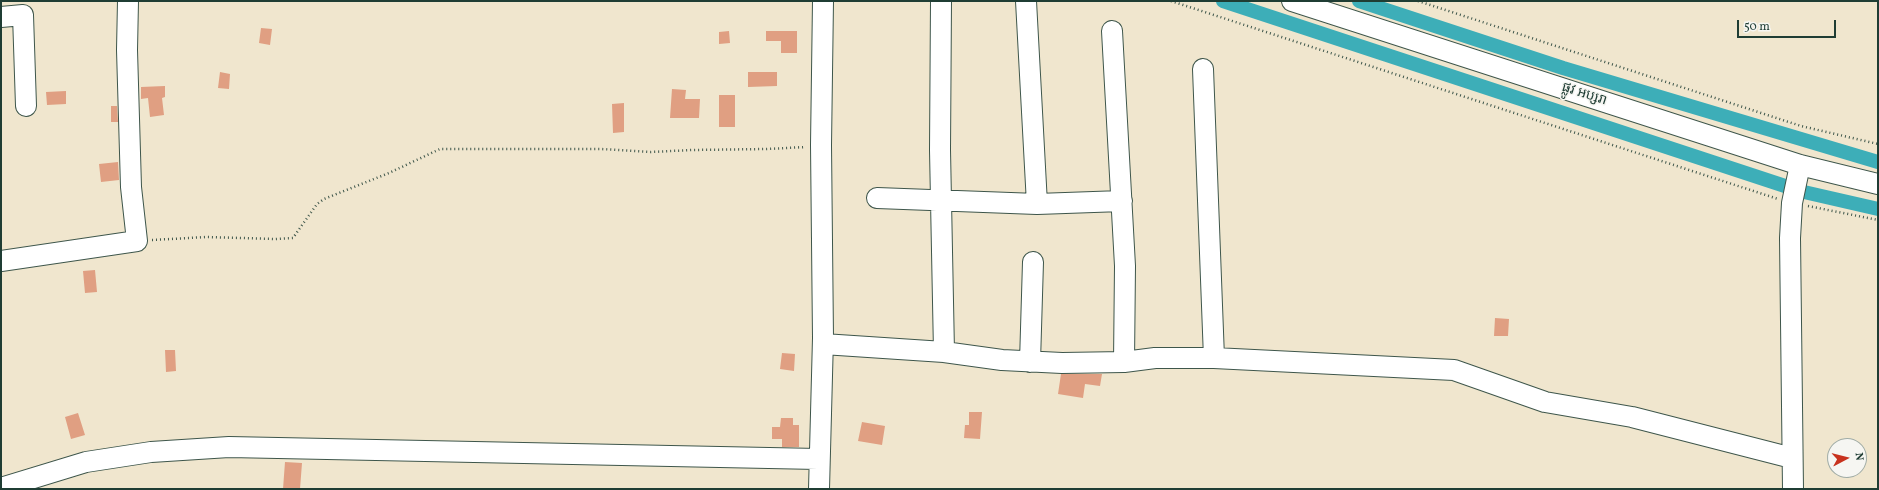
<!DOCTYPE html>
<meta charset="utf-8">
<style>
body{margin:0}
#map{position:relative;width:1879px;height:490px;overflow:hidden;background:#f0e6ce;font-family:Vollkorn,serif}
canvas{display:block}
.frame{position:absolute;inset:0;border:2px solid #1f3d34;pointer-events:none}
.north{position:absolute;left:1827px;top:438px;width:40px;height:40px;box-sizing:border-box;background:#f6f6f2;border:1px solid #a0aca6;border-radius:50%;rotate:83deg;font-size:11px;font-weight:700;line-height:16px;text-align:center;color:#1f3d34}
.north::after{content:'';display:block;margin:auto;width:14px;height:18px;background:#c8321e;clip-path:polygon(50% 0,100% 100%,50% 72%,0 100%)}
.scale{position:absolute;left:1737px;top:20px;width:99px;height:18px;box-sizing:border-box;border:2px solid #1f3d34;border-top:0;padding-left:5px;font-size:12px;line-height:14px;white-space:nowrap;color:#1f3d34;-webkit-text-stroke:3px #f6f6f2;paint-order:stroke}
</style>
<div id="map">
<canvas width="1879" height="490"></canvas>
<div class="frame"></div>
<div class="north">N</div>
<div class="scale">50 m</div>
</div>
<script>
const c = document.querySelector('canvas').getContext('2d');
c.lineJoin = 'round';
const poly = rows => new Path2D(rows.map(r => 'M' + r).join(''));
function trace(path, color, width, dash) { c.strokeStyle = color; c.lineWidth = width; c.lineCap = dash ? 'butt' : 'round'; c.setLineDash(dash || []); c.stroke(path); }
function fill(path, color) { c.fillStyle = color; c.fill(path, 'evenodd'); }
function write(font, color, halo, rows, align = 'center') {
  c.font = font + ' Vollkorn,"Noto Sans Khmer",serif'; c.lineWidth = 3; c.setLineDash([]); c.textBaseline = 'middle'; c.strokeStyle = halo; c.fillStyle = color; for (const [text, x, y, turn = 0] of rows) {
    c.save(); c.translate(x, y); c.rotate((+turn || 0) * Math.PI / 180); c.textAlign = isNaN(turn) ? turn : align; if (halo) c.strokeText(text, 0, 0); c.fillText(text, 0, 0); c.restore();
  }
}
const canal = poly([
 [1223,1,1785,186],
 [1359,1,1563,68,1878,162],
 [1804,192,1878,209]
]);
const building = poly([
 [261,28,272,29,270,45,259,43],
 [729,31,730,43,719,44,719,32],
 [766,31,797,31,797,53,781,53,781,41,766,41],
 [220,72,230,74,229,89,218,88],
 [748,72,777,72,777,86,748,87],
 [165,86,165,97,162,98,164,115,150,117,148,98,141,99,141,87],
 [672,89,686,90,685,99,700,99,699,118,670,118],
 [66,91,66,104,47,105,46,92],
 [719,95,735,95,735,127,719,127],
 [624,103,624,132,613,133,612,104],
 [111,106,117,106,118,122,111,122],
 [118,162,119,180,101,182,99,164],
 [95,270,97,292,85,293,83,271],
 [1495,318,1509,319,1508,336,1494,336],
 [165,350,175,350,176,371,166,372],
 [782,353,795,354,794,371,780,369],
 [1061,374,1102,374,1100,386,1085,384,1083,398,1058,394],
 [969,412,982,412,980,439,964,438,965,425,969,425],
 [78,413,85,435,71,439,65,417],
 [781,418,793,418,793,425,799,425,799,447,782,447,782,439,772,439,772,427,780,427],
 [862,422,885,426,882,445,858,441],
 [285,462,302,463,300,489,283,489]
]);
const path = poly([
 [1171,1,1778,199],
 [1418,1,1801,126,1878,144],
 [1808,206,1878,220],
 [152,240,207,237,275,239,293,238,317,204,324,199,389,173,440,149,601,149,651,152,692,150,767,149,806,147]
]);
const minor = poly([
 [941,1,940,150,944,352],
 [1026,1,1037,204],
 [1292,1,1800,165,1878,184],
 [1,17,23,15,26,106],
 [1112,31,1125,266,1124,362],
 [1203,69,1214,358],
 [877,198,1037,204,1122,201],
 [1,261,137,241,131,187,127,50,128,1],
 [823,344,944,352,1002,360,1062,363,1124,362,1155,358,1214,358,1454,370,1545,402,1632,417,1792,458],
 [1030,362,1033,262],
 [1,488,86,462,151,452,229,447,818,459],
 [819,489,823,338,821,145,823,1],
 [1793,489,1790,238,1792,203,1800,165]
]);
const streetNames = [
 ["ផ្លូវ អប្សរា",1584,95,18]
];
trace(canal, '#3daeb8', 14);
fill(building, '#e09f82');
trace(minor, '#3e564b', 22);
trace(path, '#3e564b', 2.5, [1, 3]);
trace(minor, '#fff', 20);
write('14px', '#1f3d34', '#f6f6f2', streetNames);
</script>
